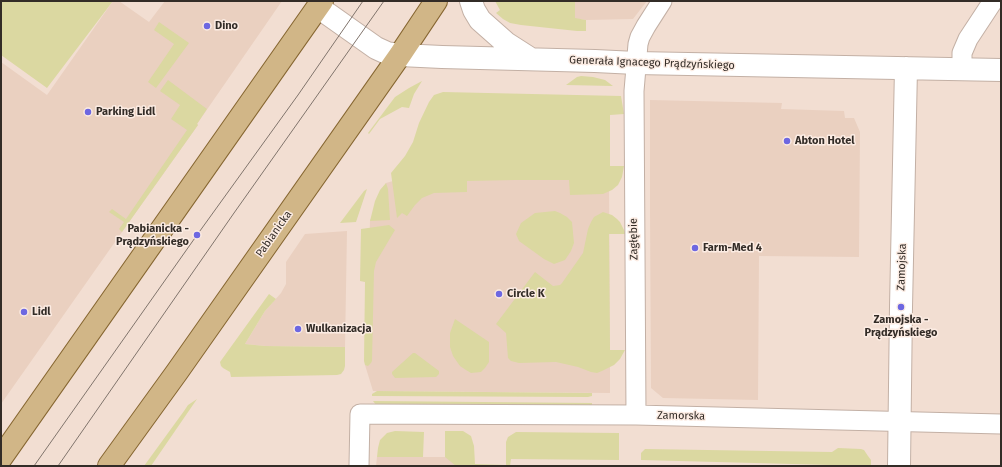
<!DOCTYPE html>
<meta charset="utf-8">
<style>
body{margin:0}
#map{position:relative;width:1002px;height:467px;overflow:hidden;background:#f2ded2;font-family:"Fira Sans",sans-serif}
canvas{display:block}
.frame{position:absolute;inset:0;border:2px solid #332c27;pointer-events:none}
</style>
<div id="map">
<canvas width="1002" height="467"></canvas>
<div class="frame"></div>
</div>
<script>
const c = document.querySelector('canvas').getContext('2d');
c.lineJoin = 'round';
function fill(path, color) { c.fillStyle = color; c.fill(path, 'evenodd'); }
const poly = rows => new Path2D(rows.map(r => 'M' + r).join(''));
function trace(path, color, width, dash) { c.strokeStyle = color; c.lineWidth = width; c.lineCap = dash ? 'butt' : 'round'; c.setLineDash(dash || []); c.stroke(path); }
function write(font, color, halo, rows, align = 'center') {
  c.font = font + ' "Fira Sans",sans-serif'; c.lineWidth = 3; c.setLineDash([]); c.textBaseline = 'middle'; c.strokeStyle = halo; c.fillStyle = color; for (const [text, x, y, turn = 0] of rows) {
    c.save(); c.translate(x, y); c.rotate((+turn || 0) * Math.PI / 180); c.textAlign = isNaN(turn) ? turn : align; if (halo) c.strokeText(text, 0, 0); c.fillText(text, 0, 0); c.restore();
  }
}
const built = poly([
 [113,1,119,1,149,22,165,1,282,1,197,124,198,125,122,232,1,404,1,62,47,95],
 [575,1,647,1,633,19,586,20,575,19],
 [650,100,782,103,781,109,844,111,845,118,854,118,860,132,859,257,759,256,758,400,663,398,651,388,650,210],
 [609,175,610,350,610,393,373,391,365,365,370,221,386,183,393,181],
 [347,231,345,347,265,346,245,344,265,311,281,293,286,284,286,262,305,234],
 [377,457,448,457,457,466,376,466]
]);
const green = poly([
 [1,1,113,1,47,88,1,55],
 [495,1,575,1,575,18,586,20,586,31,577,31,521,25,510,23,503,19,496,13,500,10],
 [159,22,189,43,156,88,148,82,174,44,154,30],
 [581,76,593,77,605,80,613,86,566,85,577,77],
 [168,80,207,109,197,124,198,125,122,232,119,229,124,222,109,212,112,209,126,219,187,130,171,119,180,105,160,91],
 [422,81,414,94,409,108,402,107,380,119,369,134,368,133,395,97,409,88],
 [443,92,621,96,624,114,610,115,610,166,624,166,622,177,618,185,612,190,603,194,570,195,569,180,515,180,467,181,467,192,434,193,422,198,415,205,407,216,402,213,397,218,391,173,405,156,413,142,419,123,429,102,434,95],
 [386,183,388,189,390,220,370,221,375,201,380,190],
 [367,189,356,222,340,223,364,191],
 [555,211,560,213,567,217,572,222,574,243,571,251,565,260,554,264,544,259,519,241,516,234,521,223,535,213],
 [603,212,612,215,617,219,620,222,626,234,609,234,610,350,625,350,620,359,614,365,602,371,597,373,591,372,578,367,556,362,519,363,511,361,508,358,506,333,496,324,535,272,553,286,560,285,562,283,583,253,588,229,591,222,594,217],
 [389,225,395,230,376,262,374,271,372,361,371,363,368,366,365,365,364,361,365,282,360,281,361,229],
 [269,294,276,299,265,311,245,344,265,346,345,347,345,366,344,370,341,374,337,375,231,377,230,372,223,368,221,366,220,362],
 [455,319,489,342,489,362,485,368,481,372,471,373,466,370,460,366,453,356,450,347,450,333],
 [413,353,415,353,439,371,439,374,436,377,395,378,392,374,392,372],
 [377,391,592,393,592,396,588,397,372,396,372,394],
 [197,399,151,466,144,466,184,411,188,405],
 [373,401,592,403,592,407,376,405],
 [395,431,424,432,423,457,377,457,378,448,380,440,387,433],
 [445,431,463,431,471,436,474,446,475,464,506,465,506,442,508,437,516,432,619,433,619,460,511,459,510,466,456,466,445,457],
 [838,448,861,449,864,450,868,456,871,460,871,465,868,466,641,460,641,453,645,449,832,452]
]);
const minor = poly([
 [962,69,962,53,968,39,993,1],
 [636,415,634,91,638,44,640,37,646,26,662,1],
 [359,466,360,414,636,415,1001,424]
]);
const tertiary = poly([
 [471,1,474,10,480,20,506,43,531,59],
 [318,7,376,48,387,53,400,55,442,57,595,61,636,63,1001,70],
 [899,466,901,307,906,68]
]);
const primary = poly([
 [1,458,322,1],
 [109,466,177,372,400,55,436,1]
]);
const tram = poly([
 [34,466,197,235,298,95,363,1],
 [58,466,234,213,384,1]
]);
const markers = [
 [207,26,4,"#6d67e1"],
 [88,112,4,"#6d67e1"],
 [787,141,4,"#6d67e1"],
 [197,235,4,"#6d67e1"],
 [695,248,4,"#6d67e1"],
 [499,294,4,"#6d67e1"],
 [901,307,4,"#6d67e1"],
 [24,312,4,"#6d67e1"],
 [298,329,4,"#6d67e1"]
];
const poiNames = [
 ["Dino",215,26],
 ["Parking Lidl",96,112],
 ["Abton Hotel",795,141],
 ["Pabianicka -",189,229,"right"],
 ["Prądzyńskiego",189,242,"right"],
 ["Farm-Med 4",703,248],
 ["Circle K",507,294],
 ["Lidl",32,312],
 ["Zamojska -",901,320,"center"],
 ["Prądzyńskiego",901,333,"center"],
 ["Wulkanizacja",306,329]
];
const streetNames = [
 ["Generała Ignacego Prądzyńskiego",652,63,2],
 ["Pabianicka",274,234,-55],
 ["Zagłębie",634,239,-91],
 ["Zamojska",902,267,-88],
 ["Zamorska",681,416,1]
];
fill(built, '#ead0c0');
fill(green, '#dbd8a1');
trace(minor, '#c3b0a5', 21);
trace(tertiary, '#c3b0a5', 24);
trace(primary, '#866631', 24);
trace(minor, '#fff', 19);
trace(tertiary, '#fff', 22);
trace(primary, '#d1b687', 22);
trace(tram, '#80746c', 1);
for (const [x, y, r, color] of markers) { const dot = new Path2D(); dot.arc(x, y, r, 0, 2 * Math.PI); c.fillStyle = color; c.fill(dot); trace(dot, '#fcece3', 1.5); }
write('bold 11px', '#332c27', '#fcece3', poiNames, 'left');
write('11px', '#332c27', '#fcece3', streetNames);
</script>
